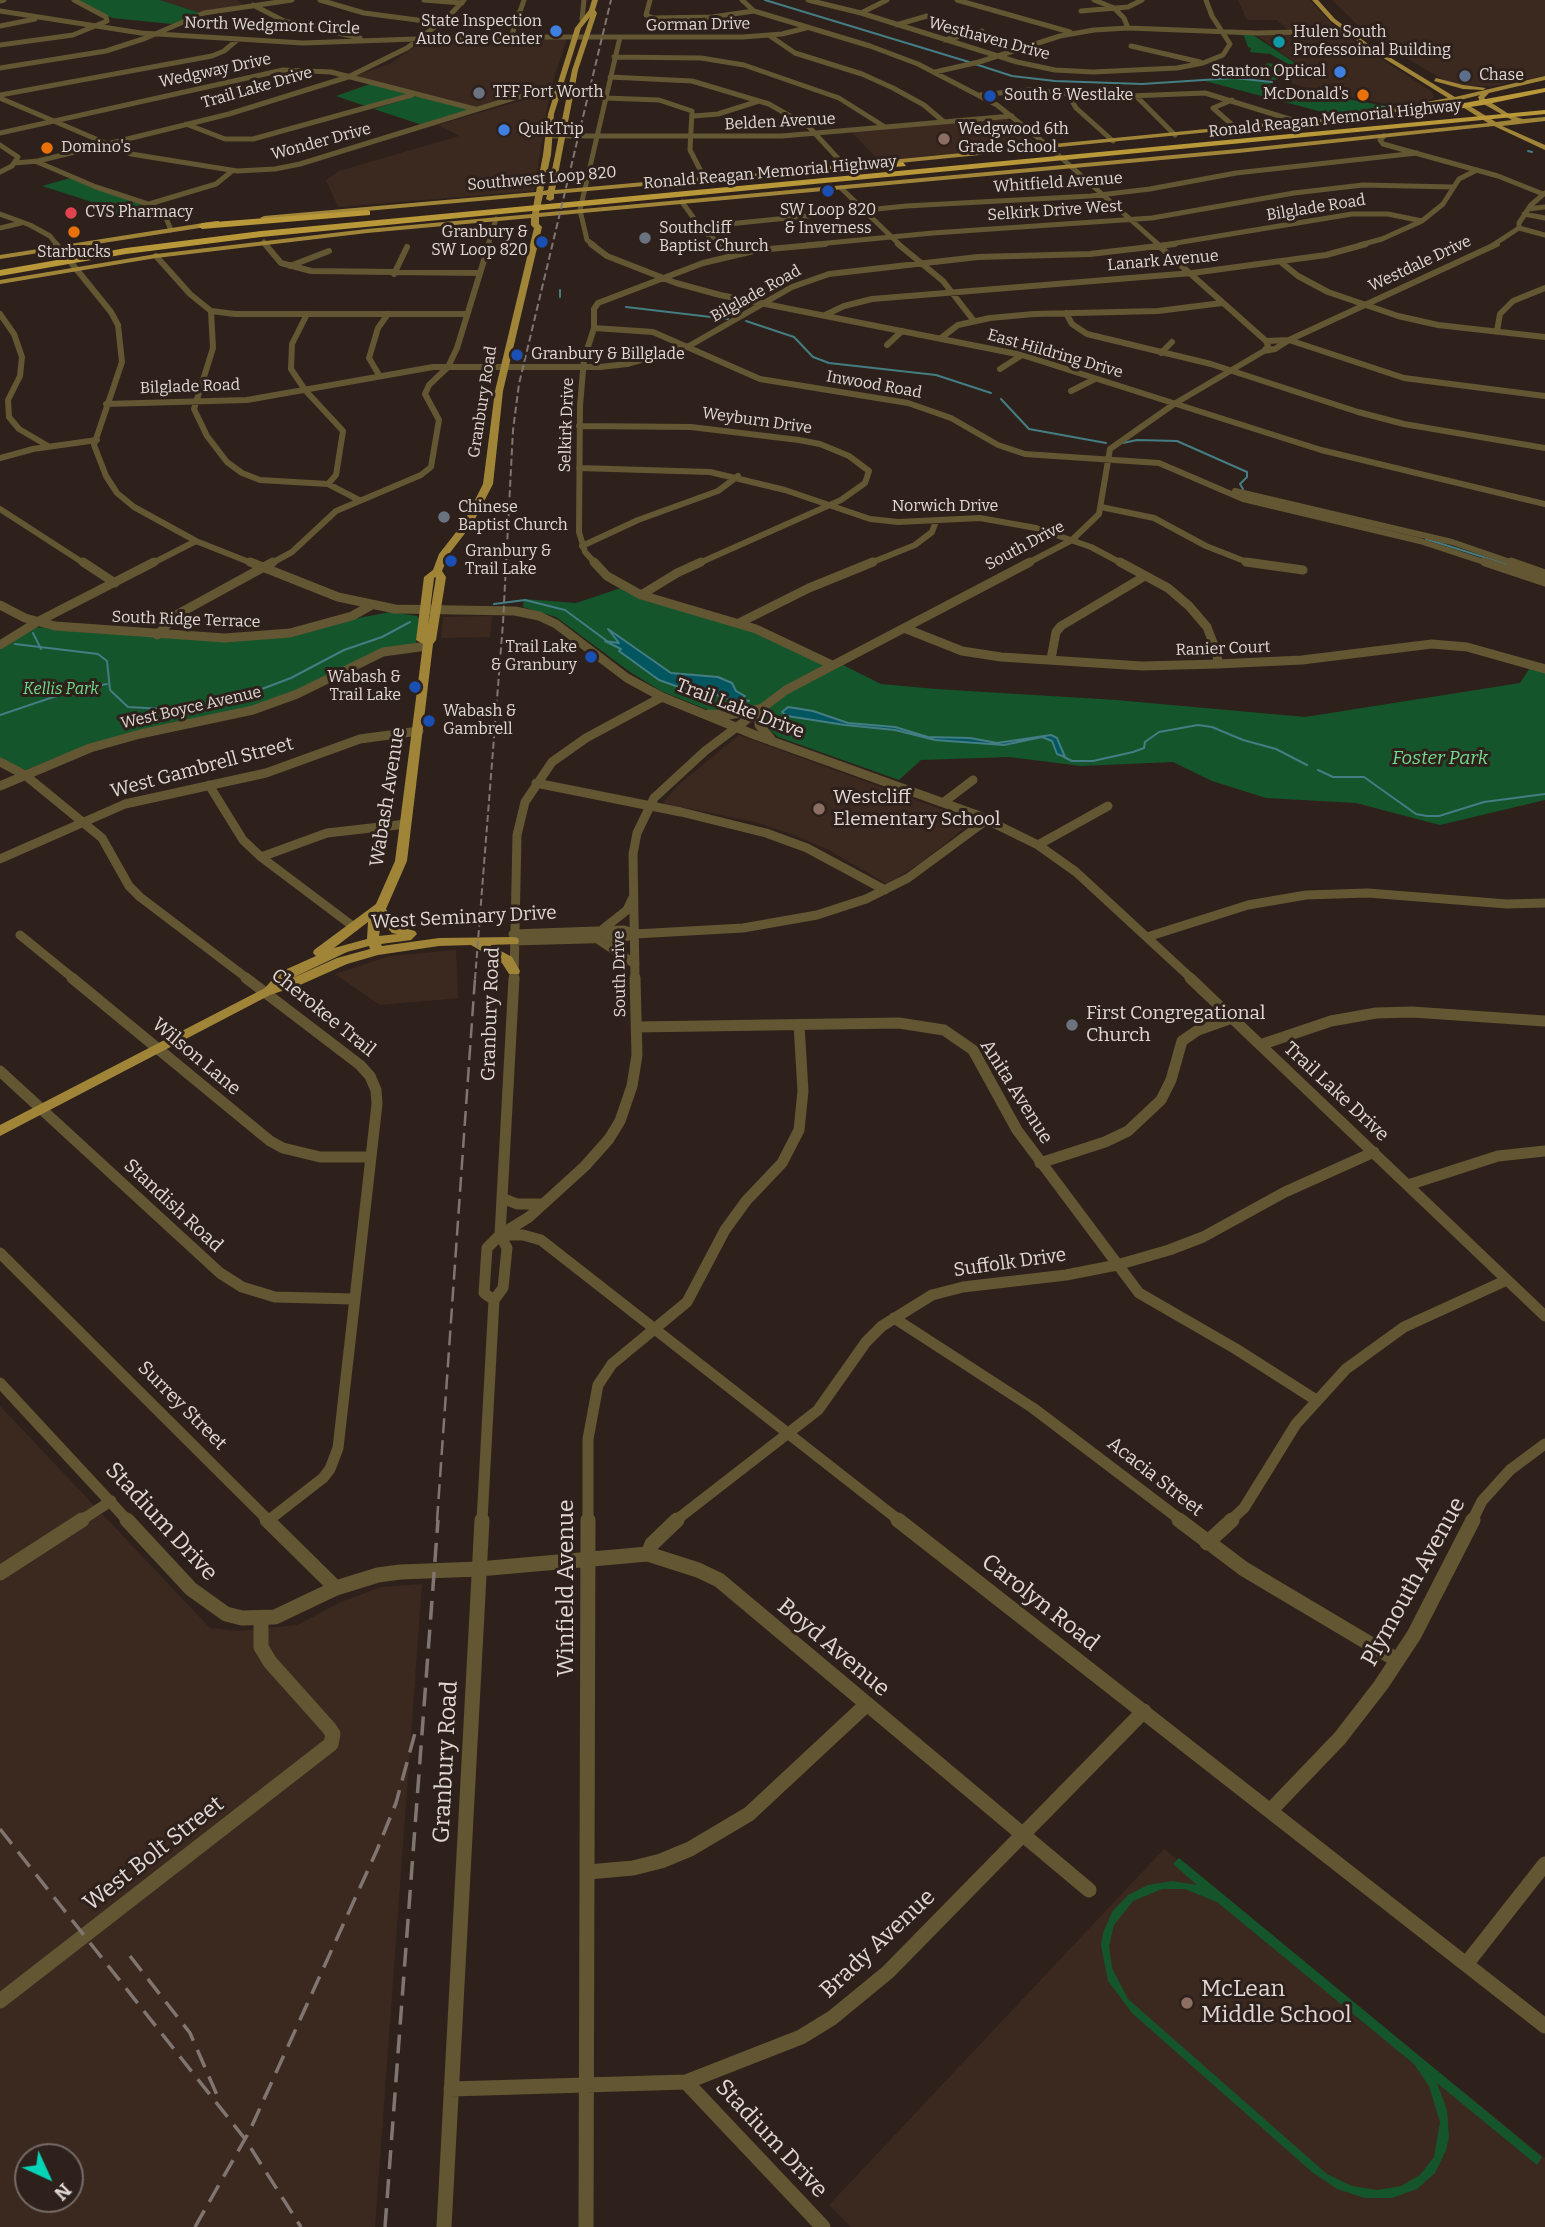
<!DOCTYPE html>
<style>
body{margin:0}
#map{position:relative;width:1545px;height:2227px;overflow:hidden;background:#2e211b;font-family:Bitter,serif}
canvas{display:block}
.north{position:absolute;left:14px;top:2143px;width:70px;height:70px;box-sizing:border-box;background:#2e211b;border:2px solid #756a65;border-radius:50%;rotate:135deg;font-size:19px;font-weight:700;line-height:28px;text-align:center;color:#e0d8d4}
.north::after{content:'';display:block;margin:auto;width:24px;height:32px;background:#05d5b6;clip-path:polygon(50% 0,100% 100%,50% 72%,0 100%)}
</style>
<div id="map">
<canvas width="1545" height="2227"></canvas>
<div class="north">N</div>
</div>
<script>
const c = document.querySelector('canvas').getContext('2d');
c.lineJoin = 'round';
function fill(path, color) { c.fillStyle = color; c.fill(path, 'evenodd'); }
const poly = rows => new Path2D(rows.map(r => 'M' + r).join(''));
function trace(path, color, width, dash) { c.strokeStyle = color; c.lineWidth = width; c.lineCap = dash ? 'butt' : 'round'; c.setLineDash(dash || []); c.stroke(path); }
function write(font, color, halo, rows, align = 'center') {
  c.font = font + ' Bitter,serif'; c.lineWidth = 6; c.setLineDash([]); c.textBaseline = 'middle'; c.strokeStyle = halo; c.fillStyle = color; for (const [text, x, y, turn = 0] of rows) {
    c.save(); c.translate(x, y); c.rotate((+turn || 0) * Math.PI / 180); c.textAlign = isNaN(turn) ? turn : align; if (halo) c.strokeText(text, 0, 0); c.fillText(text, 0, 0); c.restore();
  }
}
const built = poly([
 [160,0,236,0,244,4,200,13],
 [1238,0,1310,0,1338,30,1289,31,1277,20,1247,20],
 [1332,0,1545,0,1545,76,1493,86,1467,86,1447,82,1369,36],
 [1254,34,1343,34,1431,91,1434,97,1427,102,1393,105,1316,91,1282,80,1305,69],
 [567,38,550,91,520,95,478,107,354,76,388,65,423,41],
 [549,96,534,191,338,207,326,180,339,171,459,136,438,125,530,98],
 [1006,118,1039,145,879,161,852,132],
 [492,616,490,637,441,638,443,617],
 [739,735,973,821,922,862,887,884,827,849,796,836,759,823,663,803,677,786],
 [456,950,458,998,380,1005,335,974,390,956],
 [0,1406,210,1628,238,1631,297,1625,341,1602,381,1587,422,1584,375,2227,0,2227],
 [28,2157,70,2157,70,2199,28,2199],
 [1164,1849,1545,2158,1545,2227,851,2227,829,2205]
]);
const green = poly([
 [77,0,160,0,200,13,172,24,112,18],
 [1240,34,1253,35,1304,69,1275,80,1268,79,1279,73,1257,69,1268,63,1292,66,1270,54,1250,52,1251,48,1248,47,1244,36],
 [1231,78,1272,82,1268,85,1397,108,1341,117,1205,81],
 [370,84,410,94,368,107,336,96],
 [416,96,472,110,425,126,374,109],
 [74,177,162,211,121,219,109,213,117,210,42,186],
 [621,588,649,602,733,623,785,645,834,670,843,665,881,684,936,689,1116,700,1305,717,1520,683,1531,666,1545,670,1545,800,1440,825,1356,803,1266,798,1212,781,1173,762,1081,766,1009,757,921,760,899,780,778,737,765,726,763,718,767,709,713,712,661,691,630,672,556,617,523,607,524,599,576,603],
 [391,612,417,616,419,619,416,643,288,695,262,704,82,747,26,770,0,759,0,650,35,627,82,632,238,640],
 [1179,1858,1542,2157,1537,2165,1437,2083,1447,2110,1449,2137,1446,2150,1435,2173,1417,2189,1392,2198,1365,2198,1337,2189,1312,2172,1132,2013,1108,1981,1101,1945,1103,1933,1112,1912,1128,1895,1148,1885,1172,1881,1197,1885,1173,1864],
 [1162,1889,1185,1889,1217,1902,1414,2064,1429,2086,1440,2122,1434,2157,1420,2175,1401,2186,1377,2190,1352,2186,1327,2174,1128,1999,1112,1968,1109,1946,1114,1925,1133,1901]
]);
const water = poly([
 [608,629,671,673,718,677,732,683,736,691,745,696,739,702,707,692,684,689,659,680,619,651,621,649,605,641,619,643,608,629],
 [788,707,813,711,848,723,895,727,928,737,970,738,997,743,1051,735,1057,738,1065,757,1057,754,1052,741,1042,737,1004,745,935,740,895,730,845,725,787,716,782,712,788,707]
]);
const stream = poly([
 [765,0,969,62],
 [975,64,1012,76,1055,81,1142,84,1234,78,1272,82],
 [1382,107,1390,108],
 [1528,151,1532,152],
 [560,290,560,297],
 [626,307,728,319],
 [746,321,794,337,813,357,829,363,936,375,991,393],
 [1001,399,1029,429,1106,443],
 [1123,443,1137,440,1177,441,1247,472,1247,477,1240,484,1243,489],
 [1426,539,1509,565],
 [494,604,525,600,565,610,607,641],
 [33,633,41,649],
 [15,644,98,654,107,661,110,690,128,707,184,710,222,704,291,678,344,650,382,637,410,622],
 [740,698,749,701],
 [0,715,71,691,107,684],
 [1064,757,1072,761,1093,761,1133,752,1144,748,1145,742,1159,732,1198,725,1212,727,1243,740,1276,749,1307,765],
 [1318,770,1333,777,1364,777,1416,814,1427,816,1439,816,1484,802,1545,794]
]);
const minorFar4 = poly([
 [320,0,364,13,440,23],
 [424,0,462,3],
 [650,0,646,15,653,18,712,17,754,11],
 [742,0,754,11,870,46,918,64,997,105,1047,145,1159,245],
 [808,0,861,13,1017,62,1055,70,1093,72,1177,68,1203,63,1223,55,1230,44,1212,16,1206,0],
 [957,0,1070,32],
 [1094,0,1114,8,1124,18,1128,28],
 [0,1,4,0],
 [253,5,284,21,360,38],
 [0,11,141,33,303,43,472,37,743,37,782,34,806,28],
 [1081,11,1128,7,1142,0],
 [861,13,887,0],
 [582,19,584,0],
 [896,25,927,16],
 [0,26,35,19],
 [770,36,795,53,862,74,893,88,924,105,944,122],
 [511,37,524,0],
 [944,40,982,31],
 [0,45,73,35,107,21,106,17,74,0],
 [1131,46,1200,62],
 [614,57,701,58,744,65,839,98,885,127],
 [0,68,106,51,146,38,204,13,292,0],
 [935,72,979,62,1060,36,1094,30,1128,28,1256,33,1347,31],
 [610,77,692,81,769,104,809,127,845,166],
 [1074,94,1072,101,1076,108,1113,141],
 [0,95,212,56,224,51,237,40],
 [980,95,1029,90,1104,97,1205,93,1299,122],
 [1137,97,1175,135],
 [0,98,131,154,237,171,275,169,300,164,517,97,571,92],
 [605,98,659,100,692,111,690,150,705,179],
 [1232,100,1213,108,1237,129],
 [694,116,718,114,759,101],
 [186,124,225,139,253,139,412,95],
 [0,133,283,70,331,72,475,109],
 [548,136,782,136,1012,116],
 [1384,136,1380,140,1383,144,1498,176,1543,194],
 [0,145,18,157,12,166,0,172],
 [35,161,96,187,154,206,164,213,171,230],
 [15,163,38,161,229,114,348,77,407,48,448,17,464,0],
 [841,188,900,245],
 [682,202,703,231,722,245],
 [149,204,216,184,232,171],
 [1528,209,1545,207],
 [0,214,30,225,50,236,57,245],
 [1524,214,1545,218],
 [699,227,906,206,1091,196,1150,189,1236,173,1417,153],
 [0,228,21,223],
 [1519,228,1545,235],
 [264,242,267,245],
 [488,245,496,219],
 [594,245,587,240,580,210,620,37],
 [807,245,933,233,1152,218,1294,193,1363,185,1453,187],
 [1164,245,1352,214,1388,214,1422,221],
 [1360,245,1382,239,1422,221,1443,204,1459,179,1477,170],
 [1493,245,1519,228,1519,223,1531,205,1545,193]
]);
const minorFar3 = poly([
 [56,244,111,312,118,325,122,362,94,445,106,476,117,493,134,507,196,541,254,564],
 [265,244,281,263,311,271,480,273],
 [591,244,607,256,676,283,720,295,1022,355,1321,450,1545,504],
 [719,244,733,254],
 [898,244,943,281,974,321],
 [156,256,190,294,211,311,213,348,194,409,207,436,227,462,242,473,260,480,328,484,359,500],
 [1282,263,1298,276,1328,292,1398,316,1438,325,1545,337],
 [290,266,329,251],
 [394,274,407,247],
 [211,311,235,314,467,314],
 [1066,313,1072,324,1087,334,1211,364,1358,412,1404,424,1545,448],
 [0,314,14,334,22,357,20,376,8,400,9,417,19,429,48,446],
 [307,314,292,344,291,369,305,390,343,431,336,475,328,484],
 [825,315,844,306,872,299,1192,273,1326,255,1366,244],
 [594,328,653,332,760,379,908,403,951,418,998,445,1025,454,1159,463,1243,499,1420,541,1490,564],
 [1497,331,1500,314,1513,301,1545,288],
 [941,338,958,325,990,318,1034,314,1158,311,1222,303],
 [1266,341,1289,340,1497,244],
 [887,345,902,331],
 [1264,351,1275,349,1289,340,1404,378,1545,396],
 [1161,353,1172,342],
 [1000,369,1022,355],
 [379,375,369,358,378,328,388,314],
 [1071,391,1095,379],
 [106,404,247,400,433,367,600,367,627,364,689,346,792,287,829,274,978,257,1090,254,1175,244],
 [579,426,691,427,799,440,820,444,849,456,869,471,865,483,841,500,697,564],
 [0,458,33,449,97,440],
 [579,468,710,472,785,490,870,519,898,522,980,518,1036,528,1091,547,1123,564],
 [1235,491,1452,542,1516,564],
 [1101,507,1154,518,1206,546,1252,564],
 [0,509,85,564],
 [582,546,638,520,718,491,738,476],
 [151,564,196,541],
 [270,564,292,552,336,511,421,475,431,467,439,420,425,394,429,385,448,367,457,348,489,244],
 [596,564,585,552,579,532,580,406,584,359,594,328,594,309,598,303,703,263,758,250,825,244],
 [868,564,915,545,932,532,936,521],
 [1026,564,1072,540,1099,514,1110,449,1174,404,1264,351,1268,346,1266,341,1157,244]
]);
const minorFar2 = poly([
 [83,562,115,583],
 [250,562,338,597,395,609,515,611,539,616,556,624,627,678,662,697,755,735,977,815,1038,845,1076,872,1192,979],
 [594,562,607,576,641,595,756,629,832,665],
 [1120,562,1168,588,1189,606,1207,627,1217,653,1218,664],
 [1246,562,1303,570],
 [1485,562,1545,582],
 [1511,562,1545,574],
 [641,595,677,573,701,562],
 [0,605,25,618,55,626,225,638,290,633,352,616,370,606],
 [739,623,809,588,873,562],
 [904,628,962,651,1001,657,1142,666,1218,664,1302,660,1432,644,1467,647,1545,669],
 [157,635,178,614,273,562],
 [0,645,37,622,154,562],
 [1051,659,1056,632,1061,626,1145,576],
 [709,714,729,715,759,709,759,725,771,739],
 [0,762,25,775,102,838,129,886,140,897,248,979],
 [536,783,681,812,766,833,807,848,885,890],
 [209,785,243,840,261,857,354,927],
 [0,786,90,748,140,734,253,710,297,694,383,652,427,646],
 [944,802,973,780],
 [1038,845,1108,806],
 [261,857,327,833,406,824],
 [0,859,125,804,266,773,360,739,419,731],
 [603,929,627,910,632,899],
 [513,934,624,930,635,934],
 [20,935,74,979],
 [1147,937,1248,905,1306,895,1368,893,1507,904,1545,903],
 [599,940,635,964],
 [513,941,622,938,635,934,743,928,817,915,866,899,908,878,988,819],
 [514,979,517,835,525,802,552,762,586,738,662,697],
 [635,979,633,854,637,833,654,798,705,751,786,690,1030,562]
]);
const minorFar1 = poly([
 [72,978,270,1141,283,1148,320,1157,371,1157],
 [246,978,360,1065,370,1076,376,1090,377,1104,338,1448,330,1469,323,1478,269,1520],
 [1190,978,1545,1316],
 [637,1027,899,1023,944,1030,973,1050,1017,1130,1139,1293,1236,1349,1316,1400],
 [1260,1045,1331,1021,1376,1013,1412,1012,1545,1021],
 [0,1071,220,1273,242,1287,275,1297,353,1299],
 [1040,1163,1105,1142,1128,1131,1161,1100,1171,1080,1182,1041,1198,1030,1232,1018],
 [1408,1185,1498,1156,1545,1151],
 [502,1198,517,1204,540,1204],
 [500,1235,523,1235,541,1240,900,1521],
 [0,1253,269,1521],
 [494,1300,484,1293,487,1248,500,1235,529,1217,585,1166,609,1139,620,1121,632,1086,637,1055,635,978],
 [894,1318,1033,1408,1182,1521],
 [0,1383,128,1521],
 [80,1521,111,1501],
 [482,1521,494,1300,503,1288,507,1248,500,1235,514,978],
 [588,1521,588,1439,598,1385,612,1364,687,1302,725,1230,746,1201,782,1163,799,1130,803,1091,799,1025],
 [675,1521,818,1410,866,1342,882,1326,932,1295,963,1287,1066,1275,1117,1265,1169,1250,1203,1237,1285,1192,1374,1152],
 [1230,1521,1244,1508,1296,1424,1346,1369,1404,1327,1507,1280],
 [1472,1521,1482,1501,1510,1470,1545,1444]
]);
const minor = poly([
 [127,1520,191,1589,226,1614,242,1618,275,1617,336,1588,378,1575,400,1572,479,1569,648,1554,698,1570,719,1580,1089,1890],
 [267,1520,336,1588],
 [898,1520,1545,2026],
 [1179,1520,1244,1569,1397,1660],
 [1207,1543,1232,1520],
 [648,1554,652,1544,677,1520],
 [0,1573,82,1520],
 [1271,1810,1340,1738,1381,1685,1414,1635,1473,1520],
 [588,1872,633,1868,661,1861,690,1849,749,1814,866,1705],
 [1467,1963,1545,1864],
 [0,2001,331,1744,333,1734,329,1728,270,1662,261,1647,261,1619],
 [686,2082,823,2227],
 [451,2089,686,2082,801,2037,832,2018,888,1972,1144,1711],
 [444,2227,482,1520],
 [586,2227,588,1520]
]);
const major = poly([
 [592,0,598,0,595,10,597,13,578,70,555,190,701,177,705,179,701,181,554,194,554,199,550,201,546,199,547,195,543,195,539,213,1238,149,1488,123,1453,101,1381,113,1383,110,1448,98,1364,46,1331,21,1312,0,1318,0,1335,19,1368,44,1455,97,1545,76,1545,80,1489,93,1484,98,1512,116,1523,119,1545,117,1545,121,1502,126,1545,145,1545,150,1494,126,1238,153,539,217,539,224,542,227,503,391,493,484,473,523,449,554,442,571,446,577,436,640,433,644,407,861,386,909,393,921,400,927,415,931,417,934,411,940,381,944,382,946,439,938,513,937,518,938,519,941,518,944,490,945,512,957,520,971,519,974,509,974,502,963,471,945,439,946,378,955,347,964,300,985,270,995,0,1136,0,1125,265,988,278,973,316,956,313,953,314,950,376,904,395,861,423,644,416,640,424,577,433,570,439,554,464,522,483,484,495,391,534,228,531,225,531,218,367,233,156,258,0,284,0,280,156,254,367,229,532,214,535,196,264,220,260,218,264,216,536,192,543,155,548,114,575,28,589,10,592,0],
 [590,17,572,70,548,190,543,191,551,155,554,114,581,28,590,17],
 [1480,95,1478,97,1480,102,1512,120,1496,122,1460,100,1480,95],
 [436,577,428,626,434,578,436,577],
 [381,921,392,933,397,934,379,936,381,921],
 [368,922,367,939,334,948,368,922],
 [369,946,370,949,337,958,286,981,347,952,369,946],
 [1436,78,1463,85,1486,88,1483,90,1463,89,1434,81,1436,78],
 [1318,118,1320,121,819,171,815,169,819,167,1318,118],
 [216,221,219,221,219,225,0,259,0,255,216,221]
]);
const highway = poly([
 [1545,88,1545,92,1483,105,1393,119,1389,117,1545,88],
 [1399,107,1402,111,1334,123,1242,134,1238,132,1399,107],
 [1545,110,1545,114,261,237,126,254,0,276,0,270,126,248,261,231,1545,110],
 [903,162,906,166,761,179,687,183,683,181,687,179,903,162],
 [367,210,370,211,370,215,202,229,198,226,202,223,367,210]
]);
const railFar2 = poly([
 [475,979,503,623,513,430,519,384,611,0]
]);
const railFar1 = poly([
 [437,1521,475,978]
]);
const rail = poly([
 [0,1829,245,2139,301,2227],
 [130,1956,190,2033,217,2095],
 [195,2227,250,2130,377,1850,396,1803,415,1733],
 [385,2227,438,1520]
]);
const markers = [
 [556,31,7,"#3f7fe0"],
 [1279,42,7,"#0f9aa8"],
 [1340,72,7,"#3f7fe0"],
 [1465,76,7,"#5c6f8a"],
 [479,93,7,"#6b7280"],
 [1363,95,7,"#e8710a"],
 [990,96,7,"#1a4fb4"],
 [504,130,7,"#3f7fe0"],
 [944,139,7,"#8d6e63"],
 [47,148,7,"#e8710a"],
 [828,191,7,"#1a4fb4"],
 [71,213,7,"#e0444e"],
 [74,232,7,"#e8710a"],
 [645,238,7,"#6b7280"],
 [542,242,7,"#1a4fb4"],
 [517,355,7,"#1a4fb4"],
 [444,517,7,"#6b7280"],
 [451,561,7,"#1a4fb4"],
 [591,657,7,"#1a4fb4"],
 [415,687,7,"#1a4fb4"],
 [429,721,7,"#1a4fb4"],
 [819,809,7,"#8d6e63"],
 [1072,1025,7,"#6b7280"],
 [1187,2003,7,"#8d6e63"]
];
const farPoinames = [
 ["State Inspection",542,22,"right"],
 ["Auto Care Center",542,40,"right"],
 ["Hulen South",1293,33],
 ["Professoinal Building",1293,51],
 ["Stanton Optical",1326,72,"right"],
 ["Chase",1479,76],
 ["TFF Fort Worth",493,93],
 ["McDonald's",1349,95,"right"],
 ["South & Westlake",1004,96],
 ["QuikTrip",518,130],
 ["Wedgwood 6th",958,130],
 ["Grade School",958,148],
 ["Domino's",61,148],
 ["SW Loop 820",828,211,"center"],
 ["& Inverness",828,229,"center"],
 ["CVS Pharmacy",85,213],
 ["Southcliff",659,229],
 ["Baptist Church",659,247],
 ["Granbury &",528,233,"right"],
 ["SW Loop 820",528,251,"right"],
 ["Starbucks",74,253,"center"],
 ["Granbury & Billglade",531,355],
 ["Chinese",458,508],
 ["Baptist Church",458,526],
 ["Granbury &",465,552],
 ["Trail Lake",465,570],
 ["Trail Lake",577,648,"right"],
 ["& Granbury",577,666,"right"],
 ["Wabash &",401,678,"right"],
 ["Trail Lake",401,696,"right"],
 ["Wabash &",443,712],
 ["Gambrell",443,730]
];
const farStreetnames = [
 ["Gorman Drive",698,25,-1],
 ["North Wedgmont Circle",272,26,2],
 ["Westhaven Drive",989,39,15],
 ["Wedgway Drive",215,71,-12],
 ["Trail Lake Drive",257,88,-16],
 ["Ronald Reagan Memorial Highway",1335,119,-6],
 ["Belden Avenue",780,122,-3],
 ["Wonder Drive",321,142,-15],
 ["Ronald Reagan Memorial Highway",770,173,-5],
 ["Southwest Loop 820",542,179,-5],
 ["Whitfield Avenue",1058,183,-4],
 ["Bilglade Road",1316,208,-9],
 ["Selkirk Drive West",1055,211,-4],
 ["Lanark Avenue",1163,261,-5],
 ["Westdale Drive",1420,264,-25],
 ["Bilglade Road",756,294,-29],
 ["East Hildring Drive",1055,354,16],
 ["Inwood Road",874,385,10],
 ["Bilglade Road",190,387,-2],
 ["Granbury Road",483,402,-81],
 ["Weyburn Drive",757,421,8],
 ["Selkirk Drive",567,425,-88],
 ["Norwich Drive",945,507],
 ["South Drive",1025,546,-28],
 ["South Ridge Terrace",186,620,2],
 ["Ranier Court",1223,649,-2],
 ["West Boyce Avenue",191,708,-13],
 ["South Drive",620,974,-91]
];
const farParknames = [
 ["Kellis Park",61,690]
];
const streetNames = [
 ["Trail Lake Drive",740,709,21],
 ["West Gambrell Street",202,768,-15],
 ["Wabash Avenue",388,797,-81],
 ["West Seminary Drive",464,918,-3],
 ["Cherokee Trail",323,1013,39],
 ["Granbury Road",491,1014,-88],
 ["Wilson Lane",196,1057,40],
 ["Anita Avenue",1016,1092,58],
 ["Trail Lake Drive",1336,1092,43],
 ["Standish Road",173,1206,43],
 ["Suffolk Drive",1010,1263,-8],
 ["Surrey Street",182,1406,45],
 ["Acacia Street",1155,1477,38]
];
const parkNames = [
 ["Foster Park",1440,759]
];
const poiNames = [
 ["Westcliff",833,798],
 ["Elementary School",833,820],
 ["First Congregational",1086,1014],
 ["Church",1086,1036]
];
const nearStreetnames = [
 ["Stadium Drive",161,1522,47],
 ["Plymouth Avenue",1414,1582,-61],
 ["Winfield Avenue",567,1588,-90],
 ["Carolyn Road",1040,1603,38],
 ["Boyd Avenue",833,1648,40],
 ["Granbury Road",446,1762,-87],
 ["West Bolt Street",154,1854,-38],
 ["Brady Avenue",878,1944,-43],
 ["Stadium Drive",771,2139,47]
];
const nearPoinames = [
 ["McLean",1201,1990],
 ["Middle School",1201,2016]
];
fill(built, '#3b2920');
fill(green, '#15552b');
fill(water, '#015660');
trace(water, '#447d83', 2);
trace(stream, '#447d83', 2);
trace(minorFar4, '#625633', 5);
trace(minorFar3, '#625633', 6);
trace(minorFar2, '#625633', 9);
trace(minorFar1, '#625633', 11);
trace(minor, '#625633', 15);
fill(major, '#a08539');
fill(highway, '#b99839');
trace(railFar2, '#807570', 2, [7, 3.5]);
trace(railFar1, '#807570', 2.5, [15, 7]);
trace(rail, '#807570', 3.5, [19, 10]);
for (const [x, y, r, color] of markers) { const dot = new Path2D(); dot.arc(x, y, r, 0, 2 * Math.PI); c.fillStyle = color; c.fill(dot); trace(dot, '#2e211b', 2.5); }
write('16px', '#e0d8d4', '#2e211b', farPoinames, 'left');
write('16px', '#e0d8d4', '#2e211b', farStreetnames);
write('italic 16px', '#71dc8e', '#2e211b', farParknames);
write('19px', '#e0d8d4', '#2e211b', streetNames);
write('italic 19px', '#71dc8e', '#2e211b', parkNames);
write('19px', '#e0d8d4', '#2e211b', poiNames, 'left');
write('23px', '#e0d8d4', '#2e211b', nearStreetnames);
write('23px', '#e0d8d4', '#2e211b', nearPoinames, 'left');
</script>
